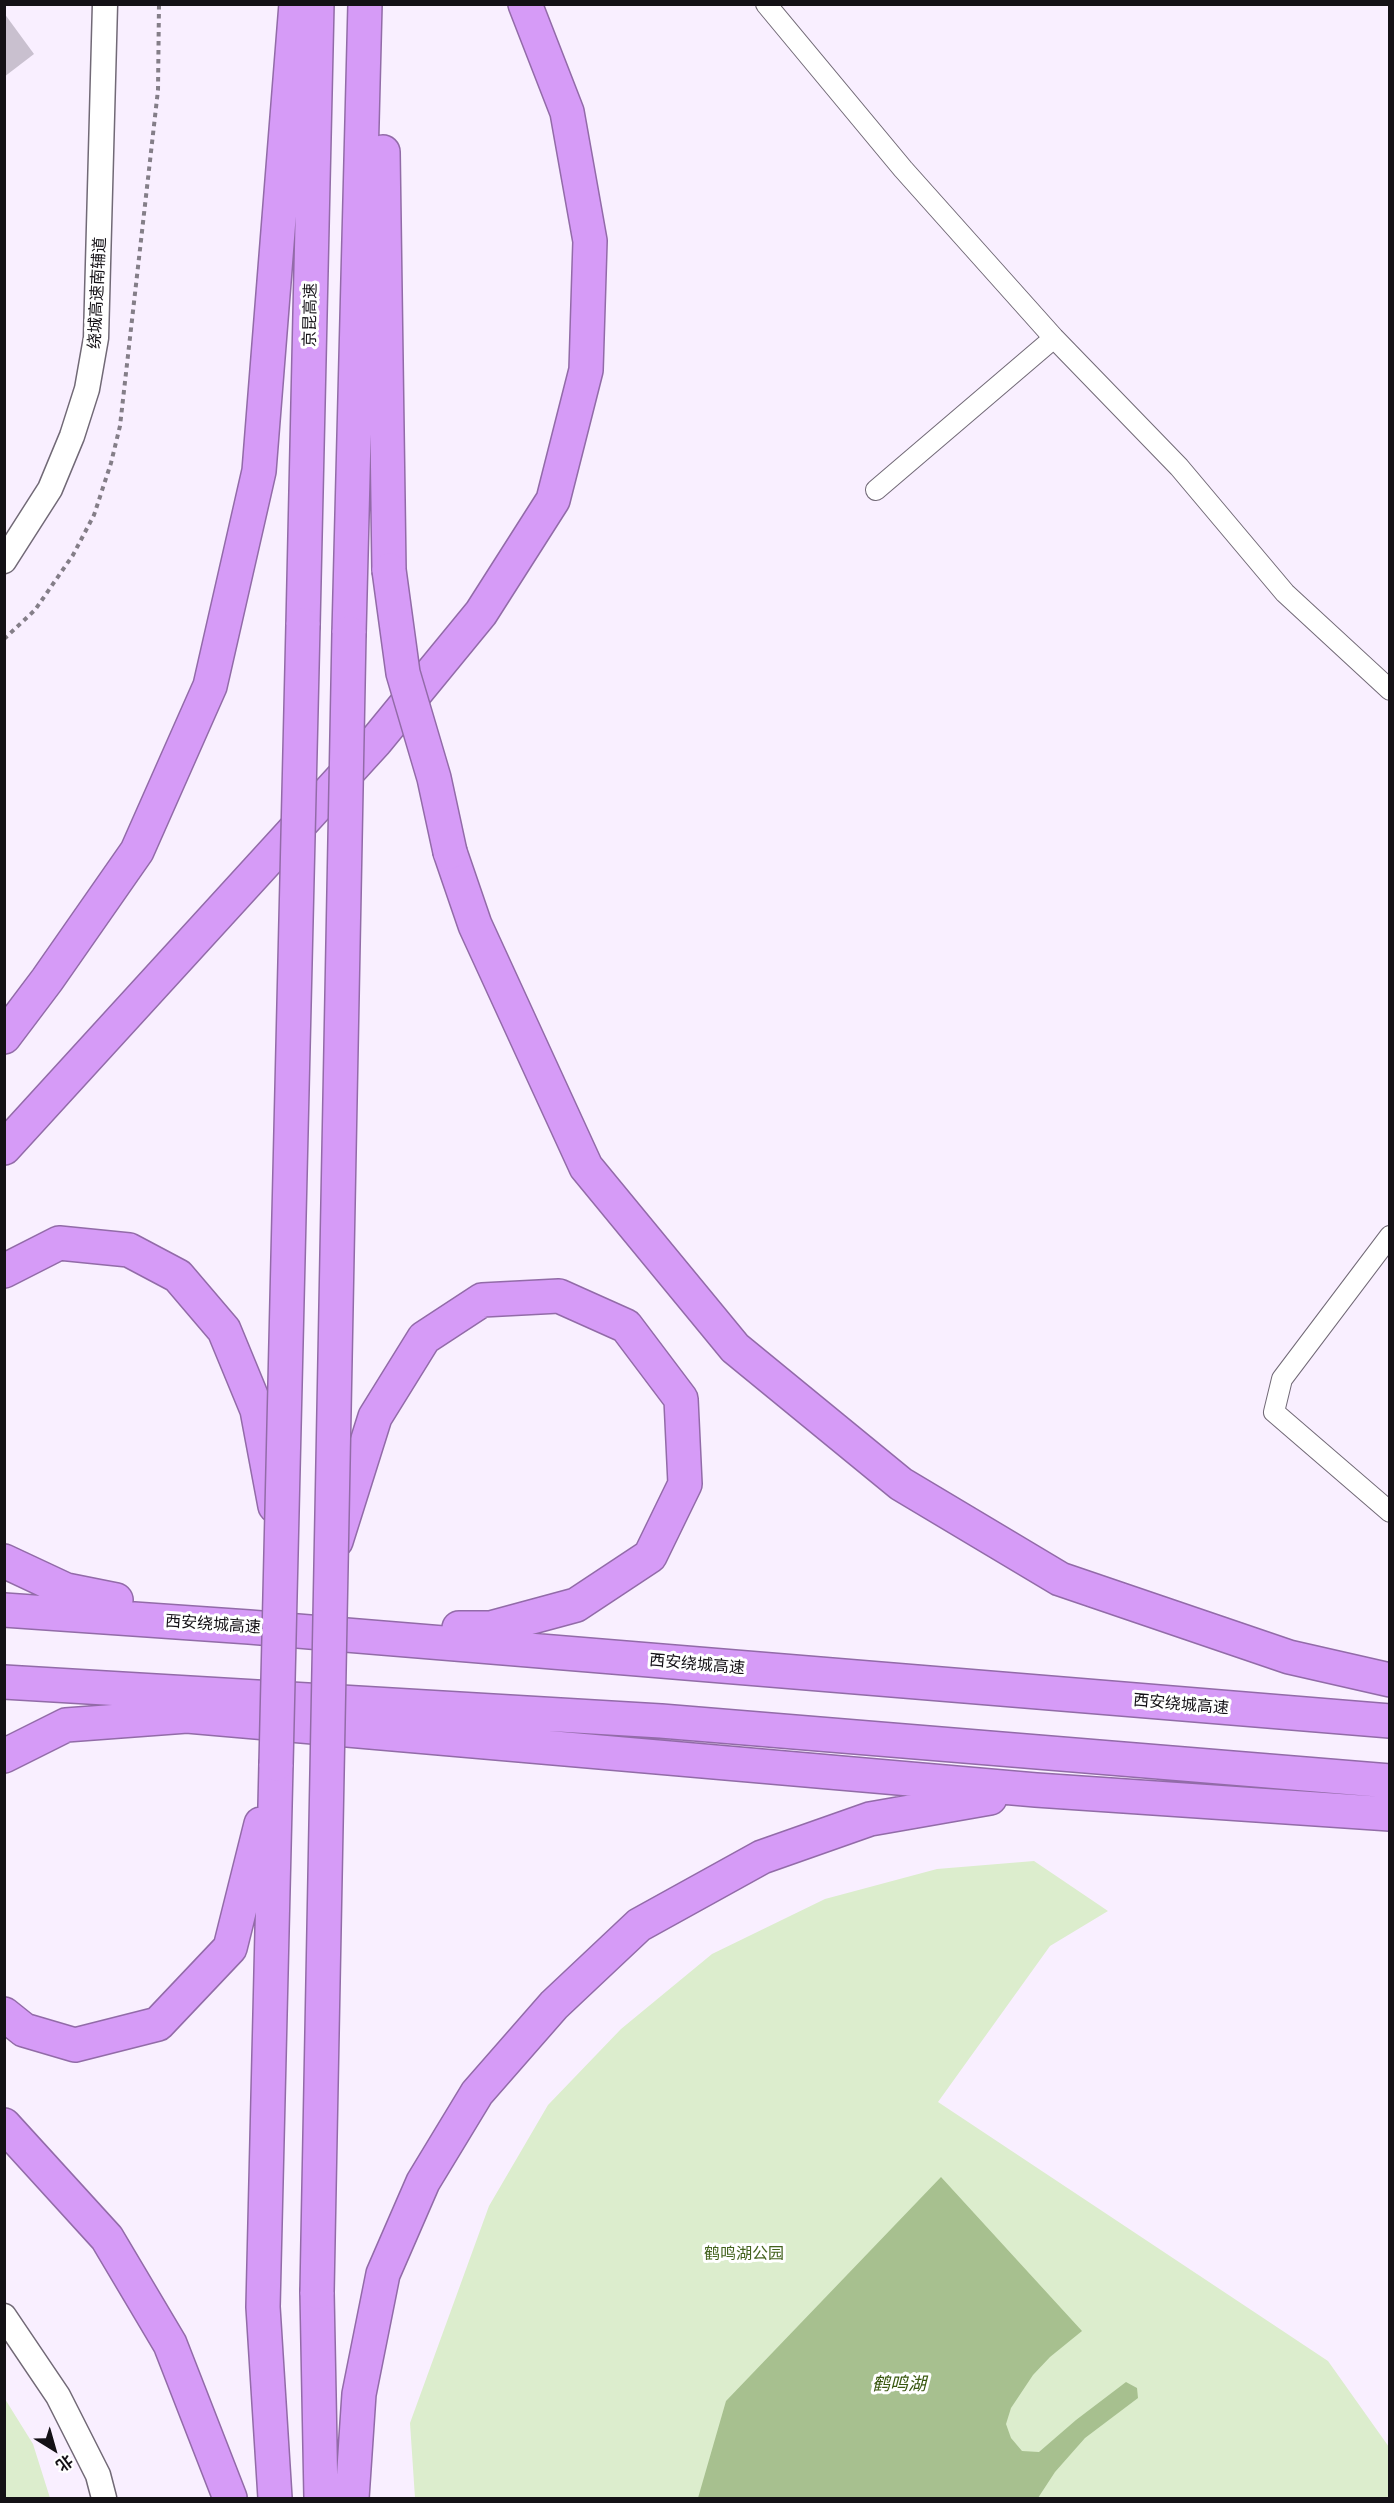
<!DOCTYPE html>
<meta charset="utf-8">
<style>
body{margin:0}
#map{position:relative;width:1394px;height:2503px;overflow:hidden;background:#f9efff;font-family:Barlow,"Noto Sans SC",sans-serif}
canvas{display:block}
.frame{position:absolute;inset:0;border:6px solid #141116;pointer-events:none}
.north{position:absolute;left:24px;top:2419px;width:60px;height:60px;-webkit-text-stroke:4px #fff;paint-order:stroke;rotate:143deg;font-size:16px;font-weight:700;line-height:24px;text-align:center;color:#141116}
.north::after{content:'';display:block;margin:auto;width:21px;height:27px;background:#141116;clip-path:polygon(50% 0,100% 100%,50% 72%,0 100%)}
</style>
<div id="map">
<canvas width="1394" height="2503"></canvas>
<div class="frame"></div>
<div class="north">北</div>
</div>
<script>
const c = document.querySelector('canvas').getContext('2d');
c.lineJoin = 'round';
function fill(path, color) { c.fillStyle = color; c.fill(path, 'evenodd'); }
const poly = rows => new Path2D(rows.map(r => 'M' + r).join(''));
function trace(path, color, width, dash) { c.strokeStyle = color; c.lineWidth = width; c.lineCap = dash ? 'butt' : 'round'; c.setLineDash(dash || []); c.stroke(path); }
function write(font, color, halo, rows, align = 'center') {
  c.font = font + ' Barlow,"Noto Sans SC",sans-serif'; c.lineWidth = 6; c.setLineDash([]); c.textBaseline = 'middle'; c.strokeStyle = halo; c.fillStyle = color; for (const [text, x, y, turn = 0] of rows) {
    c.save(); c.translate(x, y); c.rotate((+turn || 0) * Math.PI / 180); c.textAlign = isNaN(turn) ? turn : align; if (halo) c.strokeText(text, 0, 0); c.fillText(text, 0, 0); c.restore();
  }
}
const green = poly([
 [1034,1861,1108,1911,1050,1946,938,2102,1328,2361,1389,2447,1389,2498,415,2498,410,2423,489,2206,548,2105,621,2029,712,1954,825,1899,937,1869],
 [5,2399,33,2444,50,2498,5,2498]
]);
const water = poly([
 [941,2177,1082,2331,1050,2357,1033,2375,1011,2408,1006,2424,1011,2438,1022,2451,1039,2452,1076,2420,1126,2382,1137,2388,1138,2398,1085,2438,1055,2472,1038,2498,698,2498,726,2401]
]);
const building = poly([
 [4,13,34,54,4,77]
]);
const path = poly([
 [4,639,35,610,73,555,94,515,111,463,120,426,158,90,159,4]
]);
const minor = poly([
 [766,4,903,169,1054,338,1179,467,1285,593,1390,690],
 [876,490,1054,338],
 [1390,1236,1282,1379,1274,1412,1390,1512]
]);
const tertiary = poly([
 [4,561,50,489,72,436,87,389,96,338,105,4],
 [4,2316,58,2396,98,2475,104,2498]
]);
const motorway = poly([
 [383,152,389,570],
 [303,625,317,4],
 [349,633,365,4],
 [450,852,475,925,586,1167,735,1348,901,1484,1060,1579,1289,1657,1390,1680],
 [4,1037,47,980,137,851,210,686,259,471,296,4],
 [4,1148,376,741,481,613,553,500,586,370,590,241,567,112,525,4],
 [4,1271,59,1243,129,1250,178,1276,224,1330,257,1410,275,1506],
 [336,1541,375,1417,424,1338,482,1300,559,1296,626,1326,681,1399,685,1484,650,1556,576,1605,491,1628,459,1628],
 [4,1561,66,1590,116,1600],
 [4,1610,249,1627,1390,1721],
 [4,1682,661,1721,1390,1781],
 [4,1756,66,1725,187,1716,1036,1790,1390,1814],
 [4,2014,24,2030,75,2045,158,2024,230,1948,261,1824],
 [4,2125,107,2238,170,2344,230,2498],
 [317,2292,321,2498],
 [275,2498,263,2307,276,1764],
 [352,2498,359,2394,383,2274,423,2182,477,2093,554,2005,639,1925,762,1857,870,1819,990,1798]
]);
const motorwayBridge = poly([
 [389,570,403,673,434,778,450,852],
 [276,1764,303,625],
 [317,2292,349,633]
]);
const streetNames = [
 ["绕城高速南辅道",97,293,-87],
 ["京昆高速",310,315,-89],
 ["西安绕城高速",213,1624,4],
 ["西安绕城高速",697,1664,5],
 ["西安绕城高速",1181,1704,5]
];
const parkNames = [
 ["鹤鸣湖公园",744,2254]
];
const waterNames = [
 ["鹤鸣湖",899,2384]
];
fill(green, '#dcedcd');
fill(water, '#a7c08f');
fill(building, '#c9c0cf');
trace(minor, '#716976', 22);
trace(tertiary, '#716976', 27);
trace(motorway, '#926ba8', 36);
trace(path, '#847e88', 4, [4.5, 4.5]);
trace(minor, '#fff', 20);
trace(tertiary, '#fff', 24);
trace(motorway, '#d69bf7', 33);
trace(motorwayBridge, '#926ba8', 36, []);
trace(motorwayBridge, '#d69bf7', 33);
write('16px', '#141116', '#fff', streetNames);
write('16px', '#43621d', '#fff', parkNames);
write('italic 18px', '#39570f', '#fff', waterNames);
</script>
